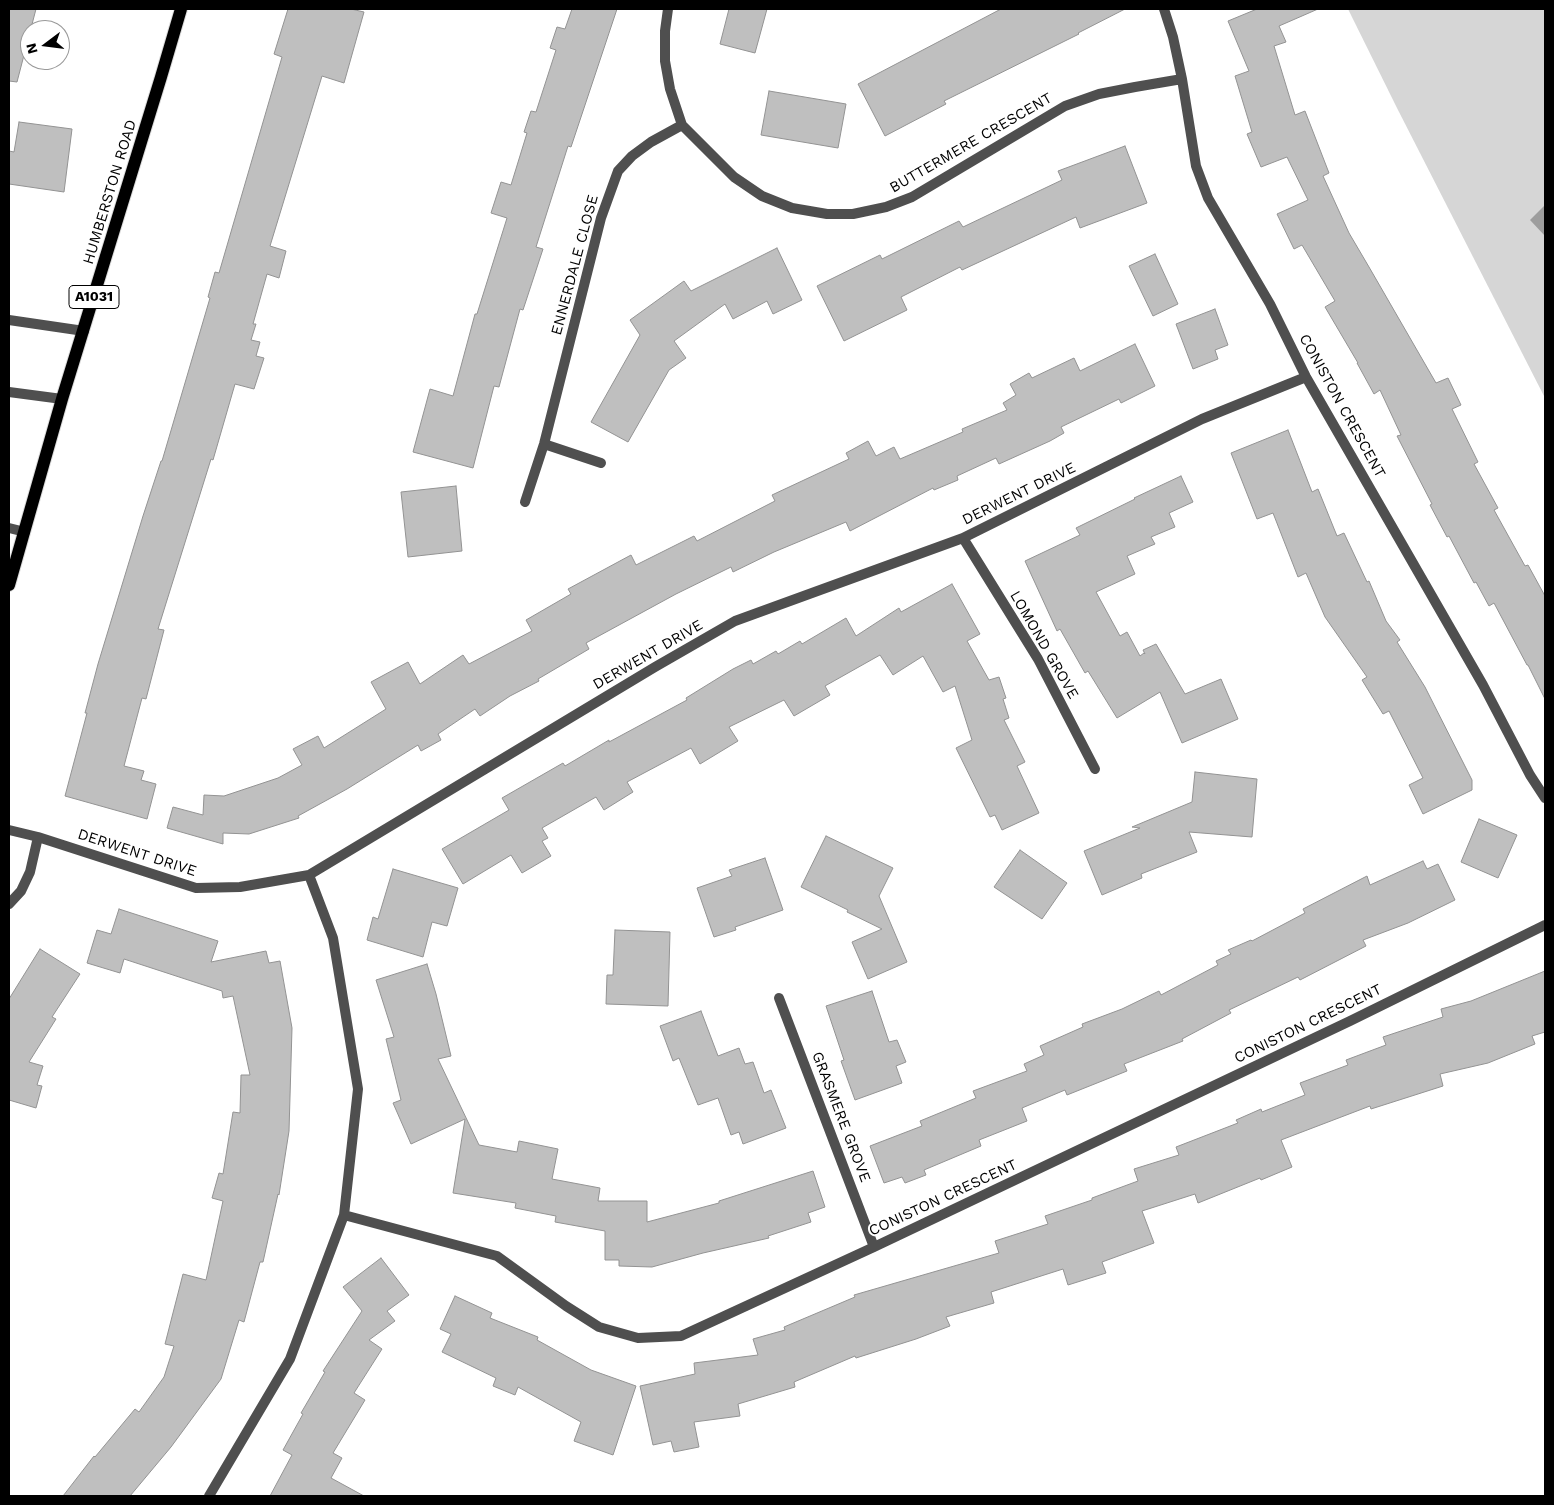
<!DOCTYPE html>
<style>
body{margin:0}
#map{position:relative;width:1554px;height:1505px;overflow:hidden;background:#fff;font-family:"Work Sans",sans-serif}
canvas{display:block}
.frame{position:absolute;inset:0;border:10px solid #000;pointer-events:none}
.north{position:absolute;left:20px;top:20px;width:50px;height:50px;box-sizing:border-box;background:#fff;border:1px solid #999;border-radius:50%;rotate:255deg;font-size:14px;font-weight:700;line-height:20px;text-align:center;color:#000}
.north::after{content:'';display:block;margin:auto;width:18px;height:22px;background:#000;clip-path:polygon(50% 0,100% 100%,50% 72%,0 100%)}
</style>
<div id="map">
<canvas width="1554" height="1505"></canvas>
<div class="frame"></div>
<div class="north">N</div>
</div>
<script>
const c = document.querySelector('canvas').getContext('2d');
c.lineJoin = 'round';
function fill(path, color) { c.fillStyle = color; c.fill(path, 'evenodd'); }
const poly = rows => new Path2D(rows.map(r => 'M' + r).join(''));
function trace(path, color, width, dash) { c.strokeStyle = color; c.lineWidth = width; c.lineCap = dash ? 'butt' : 'round'; c.setLineDash(dash || []); c.stroke(path); }
function write(font, color, halo, rows, align = 'center') {
  c.font = font + ' "Work Sans",sans-serif'; c.lineWidth = 4; c.setLineDash([]); c.textBaseline = 'middle'; c.strokeStyle = halo; c.fillStyle = color; for (const [text, x, y, turn = 0] of rows) {
    c.save(); c.translate(x, y); c.rotate((+turn || 0) * Math.PI / 180); c.textAlign = isNaN(turn) ? turn : align; if (halo) c.strokeText(text, 0, 0); c.fillText(text, 0, 0); c.restore();
  }
}
const green = poly([
 [1348,9,1545,9,1545,398,1397,108]
]);
const water = poly([
 [1545,205,1545,236,1530,220]
]);
const building = poly([
 [9,9,36,9,17,82,9,81,9,9],
 [288,9,351,9,364,12,344,83,322,76,270,246,286,251,279,278,267,274,253,324,256,324,251,340,260,342,256,356,264,358,254,389,235,384,213,460,211,459,158,629,164,630,146,699,142,698,124,766,144,771,141,780,156,784,147,819,65,796,87,713,85,713,98,664,143,516,161,461,162,461,210,298,208,297,215,272,219,273,282,57,274,54,288,9],
 [572,9,617,9,571,147,568,146,536,247,543,249,523,310,520,309,499,387,494,386,473,468,413,452,430,389,453,396,475,314,477,314,507,218,491,213,501,182,511,185,527,133,524,132,531,111,536,112,556,50,550,48,557,27,565,29,572,9],
 [729,9,767,9,755,53,720,44,729,9],
 [1001,9,1125,9,1078,33,1079,34,944,101,946,104,885,136,858,84,1001,9],
 [1257,9,1318,9,1279,26,1286,42,1274,46,1295,115,1305,111,1329,173,1323,176,1349,233,1369,267,1436,383,1448,378,1461,405,1452,409,1478,462,1474,464,1498,508,1494,510,1525,566,1528,565,1545,596,1545,699,1528,665,1527,665,1494,603,1489,606,1476,582,1474,583,1449,536,1447,537,1430,505,1432,504,1397,436,1401,435,1380,390,1374,394,1357,363,1358,363,1325,307,1335,301,1302,245,1294,249,1277,214,1308,200,1287,157,1261,167,1247,134,1252,132,1235,76,1249,71,1228,21,1257,9],
 [769,91,846,104,838,148,761,135,769,91],
 [19,122,72,129,64,192,9,184,9,151,14,152,19,122],
 [1125,146,1147,203,1080,228,1076,217,962,270,960,267,901,297,907,310,844,341,817,286,880,255,882,259,959,221,963,227,1062,180,1058,171,1125,146],
 [777,248,802,300,773,314,767,301,733,319,725,304,674,341,686,358,669,370,628,442,591,422,640,335,630,320,684,281,691,291,777,248],
 [1155,254,1178,304,1153,316,1129,266,1155,254],
 [1215,309,1228,345,1215,350,1218,359,1193,369,1176,324,1215,309],
 [1135,344,1155,386,1121,403,1119,399,1061,427,1064,433,1050,441,999,464,996,458,957,476,958,480,934,490,933,488,850,531,846,522,774,552,733,572,731,567,676,594,586,643,589,649,538,679,539,681,510,696,480,716,475,709,438,734,441,740,421,751,418,745,347,789,298,816,299,818,249,834,223,833,223,844,167,828,173,807,203,815,204,795,224,796,278,778,302,765,293,749,318,736,324,748,386,709,371,682,408,662,420,684,463,655,469,664,532,631,526,620,571,594,568,589,631,555,636,565,694,536,697,541,775,501,772,495,849,459,846,453,868,441,876,456,894,447,900,459,963,432,962,429,1007,410,1003,403,1016,395,1010,384,1029,373,1032,378,1074,358,1080,371,1135,344],
 [1288,430,1312,492,1318,489,1337,536,1344,533,1367,582,1369,581,1386,621,1400,640,1397,642,1425,687,1472,780,1472,790,1423,814,1409,785,1423,778,1389,711,1383,714,1362,680,1367,677,1325,617,1306,573,1298,577,1273,513,1257,519,1231,453,1288,430],
 [1181,476,1193,502,1169,513,1175,527,1151,537,1155,544,1127,556,1135,574,1096,592,1120,636,1127,632,1140,656,1144,653,1145,654,1143,650,1156,644,1185,694,1221,679,1238,719,1182,743,1160,692,1117,718,1088,671,1085,673,1060,629,1057,631,1025,561,1080,535,1076,528,1135,499,1134,498,1181,476],
 [456,486,462,551,408,557,401,492,456,486],
 [952,584,980,634,967,641,989,680,999,677,1006,698,1003,699,1009,718,1004,720,1025,762,1017,766,1039,813,1002,830,995,815,990,817,956,748,972,740,955,686,943,692,923,656,893,675,880,655,825,686,830,695,794,716,784,700,729,727,738,741,700,764,691,748,627,782,633,792,604,810,596,797,542,828,548,838,542,841,551,856,522,873,511,855,463,884,442,849,509,810,502,798,563,763,565,766,609,740,609,742,687,700,686,698,733,669,751,660,753,664,776,651,778,654,800,641,802,644,846,618,856,636,899,608,901,612,952,584],
 [1195,772,1257,779,1252,837,1189,832,1197,852,1141,874,1142,878,1102,895,1084,851,1140,828,1132,827,1192,802,1195,772],
 [1479,819,1517,835,1498,878,1461,862,1479,819],
 [826,836,893,868,879,896,907,962,868,979,852,942,882,929,847,912,848,910,801,887,826,836],
 [1020,850,1067,883,1042,919,994,887,1020,850],
 [765,858,783,910,735,927,736,930,714,937,697,888,732,876,729,870,765,858],
 [1423,861,1427,869,1438,864,1455,900,1408,923,1363,940,1366,946,1300,980,1298,977,1229,1010,1231,1013,1182,1039,1183,1041,1124,1064,1127,1071,1067,1095,1065,1090,1022,1108,1027,1121,979,1140,981,1146,924,1170,926,1175,905,1183,902,1177,884,1183,870,1146,922,1126,920,1121,976,1098,973,1091,1027,1071,1024,1064,1044,1055,1040,1046,1083,1027,1082,1024,1122,1009,1159,991,1161,995,1218,965,1216,961,1231,954,1228,950,1251,940,1252,941,1305,913,1303,909,1367,876,1370,885,1423,861],
 [393,869,458,888,447,926,432,922,423,957,367,940,373,917,378,919,393,869],
 [119,909,218,941,211,962,266,951,269,963,280,961,292,1028,289,1131,279,1195,278,1194,263,1262,260,1262,244,1322,239,1320,221,1379,171,1447,130,1496,63,1496,94,1456,95,1457,135,1409,139,1412,164,1377,174,1346,165,1344,183,1274,206,1280,223,1201,212,1198,219,1173,223,1174,233,1112,240,1113,241,1075,250,1075,233,996,223,998,222,991,124,959,120,973,87,963,97,930,111,934,119,909],
 [615,930,670,932,668,1006,606,1004,607,975,613,975,615,930],
 [40,949,80,974,52,1017,56,1019,29,1062,43,1066,37,1085,42,1086,36,1108,9,1100,9,999,40,949],
 [427,964,436,994,451,1056,438,1059,479,1145,517,1152,519,1141,558,1149,552,1179,600,1188,598,1201,647,1201,647,1222,719,1203,719,1201,813,1171,825,1207,808,1213,811,1222,768,1236,769,1238,703,1253,652,1267,619,1266,619,1260,605,1260,605,1231,555,1222,556,1216,515,1208,516,1203,453,1193,465,1119,411,1144,393,1103,401,1100,386,1039,394,1037,376,980,427,964],
 [1545,971,1545,1032,1532,1036,1535,1044,1488,1063,1440,1074,1443,1086,1371,1109,1370,1106,1281,1140,1292,1167,1261,1180,1260,1178,1198,1203,1195,1194,1142,1211,1154,1243,1102,1262,1106,1273,1068,1285,1063,1269,991,1292,994,1303,946,1317,950,1326,916,1339,856,1358,855,1356,794,1382,795,1387,738,1404,740,1416,694,1422,699,1447,674,1452,671,1441,653,1445,640,1386,695,1374,694,1363,758,1355,753,1339,785,1330,784,1327,855,1297,854,1295,999,1253,995,1241,1048,1224,1045,1216,1092,1200,1092,1198,1138,1181,1134,1169,1179,1155,1176,1147,1238,1123,1236,1120,1261,1109,1262,1112,1305,1095,1300,1083,1348,1065,1346,1060,1386,1045,1383,1037,1443,1017,1441,1009,1471,1001,1545,971],
 [872,991,889,1042,897,1040,906,1062,896,1066,902,1083,855,1100,841,1061,844,1060,826,1006,872,991],
 [701,1011,718,1056,739,1048,745,1064,753,1062,764,1093,771,1090,786,1128,743,1144,739,1132,731,1135,718,1098,698,1105,679,1058,673,1061,660,1026,701,1011],
 [381,1258,409,1295,387,1311,395,1321,369,1340,382,1349,354,1393,365,1400,333,1453,342,1458,331,1478,364,1496,270,1496,292,1455,283,1450,303,1414,301,1413,325,1372,323,1371,362,1311,343,1287,381,1258],
 [455,1296,492,1313,490,1318,538,1337,537,1340,591,1370,636,1386,613,1455,574,1441,581,1422,518,1387,515,1395,493,1386,496,1378,442,1352,451,1334,440,1329,455,1296]
]);
const service = poly([
 [9,392,62,399],
 [9,528,25,532]
]);
const minor = poly([
 [668,9,665,31,665,61,670,89,682,125,734,177,762,196,792,208,827,214,853,214,886,207,912,197,1065,106,1099,94,1135,87,1182,79],
 [1164,9,1173,37,1182,79,1196,166,1208,198,1270,304,1306,377,1483,685,1530,775,1545,798],
 [9,320,84,331],
 [544,444,601,463],
 [525,502,544,444,601,218,618,171,632,156,651,142,682,125],
 [963,538,1038,659,1095,769],
 [9,830,38,837,196,888,240,887,309,875,655,667,735,621,963,538,1202,419,1306,377],
 [9,904,21,891,30,872,38,837],
 [779,998,874,1247],
 [344,1215,497,1256,566,1306,599,1327,638,1338,681,1336,874,1247,1350,1021,1545,925],
 [209,1496,290,1359,344,1215,358,1089,333,938,309,875]
]);
const primary = poly([
 [9,585,62,399,161,77,181,9]
]);
const shields = [
 [94,297,50]
];
const shieldNames = [
 ["A1031",94,297]
];
const streetNames = [
 ["BUTTERMERE CRESCENT",971,143,-30],
 ["HUMBERSTON ROAD",110,192,-73],
 ["ENNERDALE CLOSE",575,265,-75],
 ["CONISTON CRESCENT",1342,406,61],
 ["DERWENT DRIVE",1019,494,-26],
 ["LOMOND GROVE",1044,645,60],
 ["DERWENT DRIVE",648,655,-30],
 ["DERWENT DRIVE",137,853,18],
 ["CONISTON CRESCENT",1308,1024,-26],
 ["GRASMERE GROVE",841,1117,69],
 ["CONISTON CRESCENT",943,1198,-25]
];
fill(green, '#d6d6d6');
fill(water, '#9d9d9d');
fill(building, '#bfbfbf');
trace(building, '#939393', 1);
trace(primary, '#dbdbdb', 14);
trace(service, '#4f4f4f', 10);
trace(minor, '#4f4f4f', 10);
trace(primary, '#000', 12);
for (const [x, y, w] of shields) { const box = new Path2D(); box.roundRect(x - w / 2, y - 11.5, w, 23, 4); c.fillStyle = '#fff'; c.fill(box); trace(box, '#000', 1); }
write('bold 14px', '#000', null, shieldNames);
write('15px', '#000', '#fff', streetNames);
</script>
